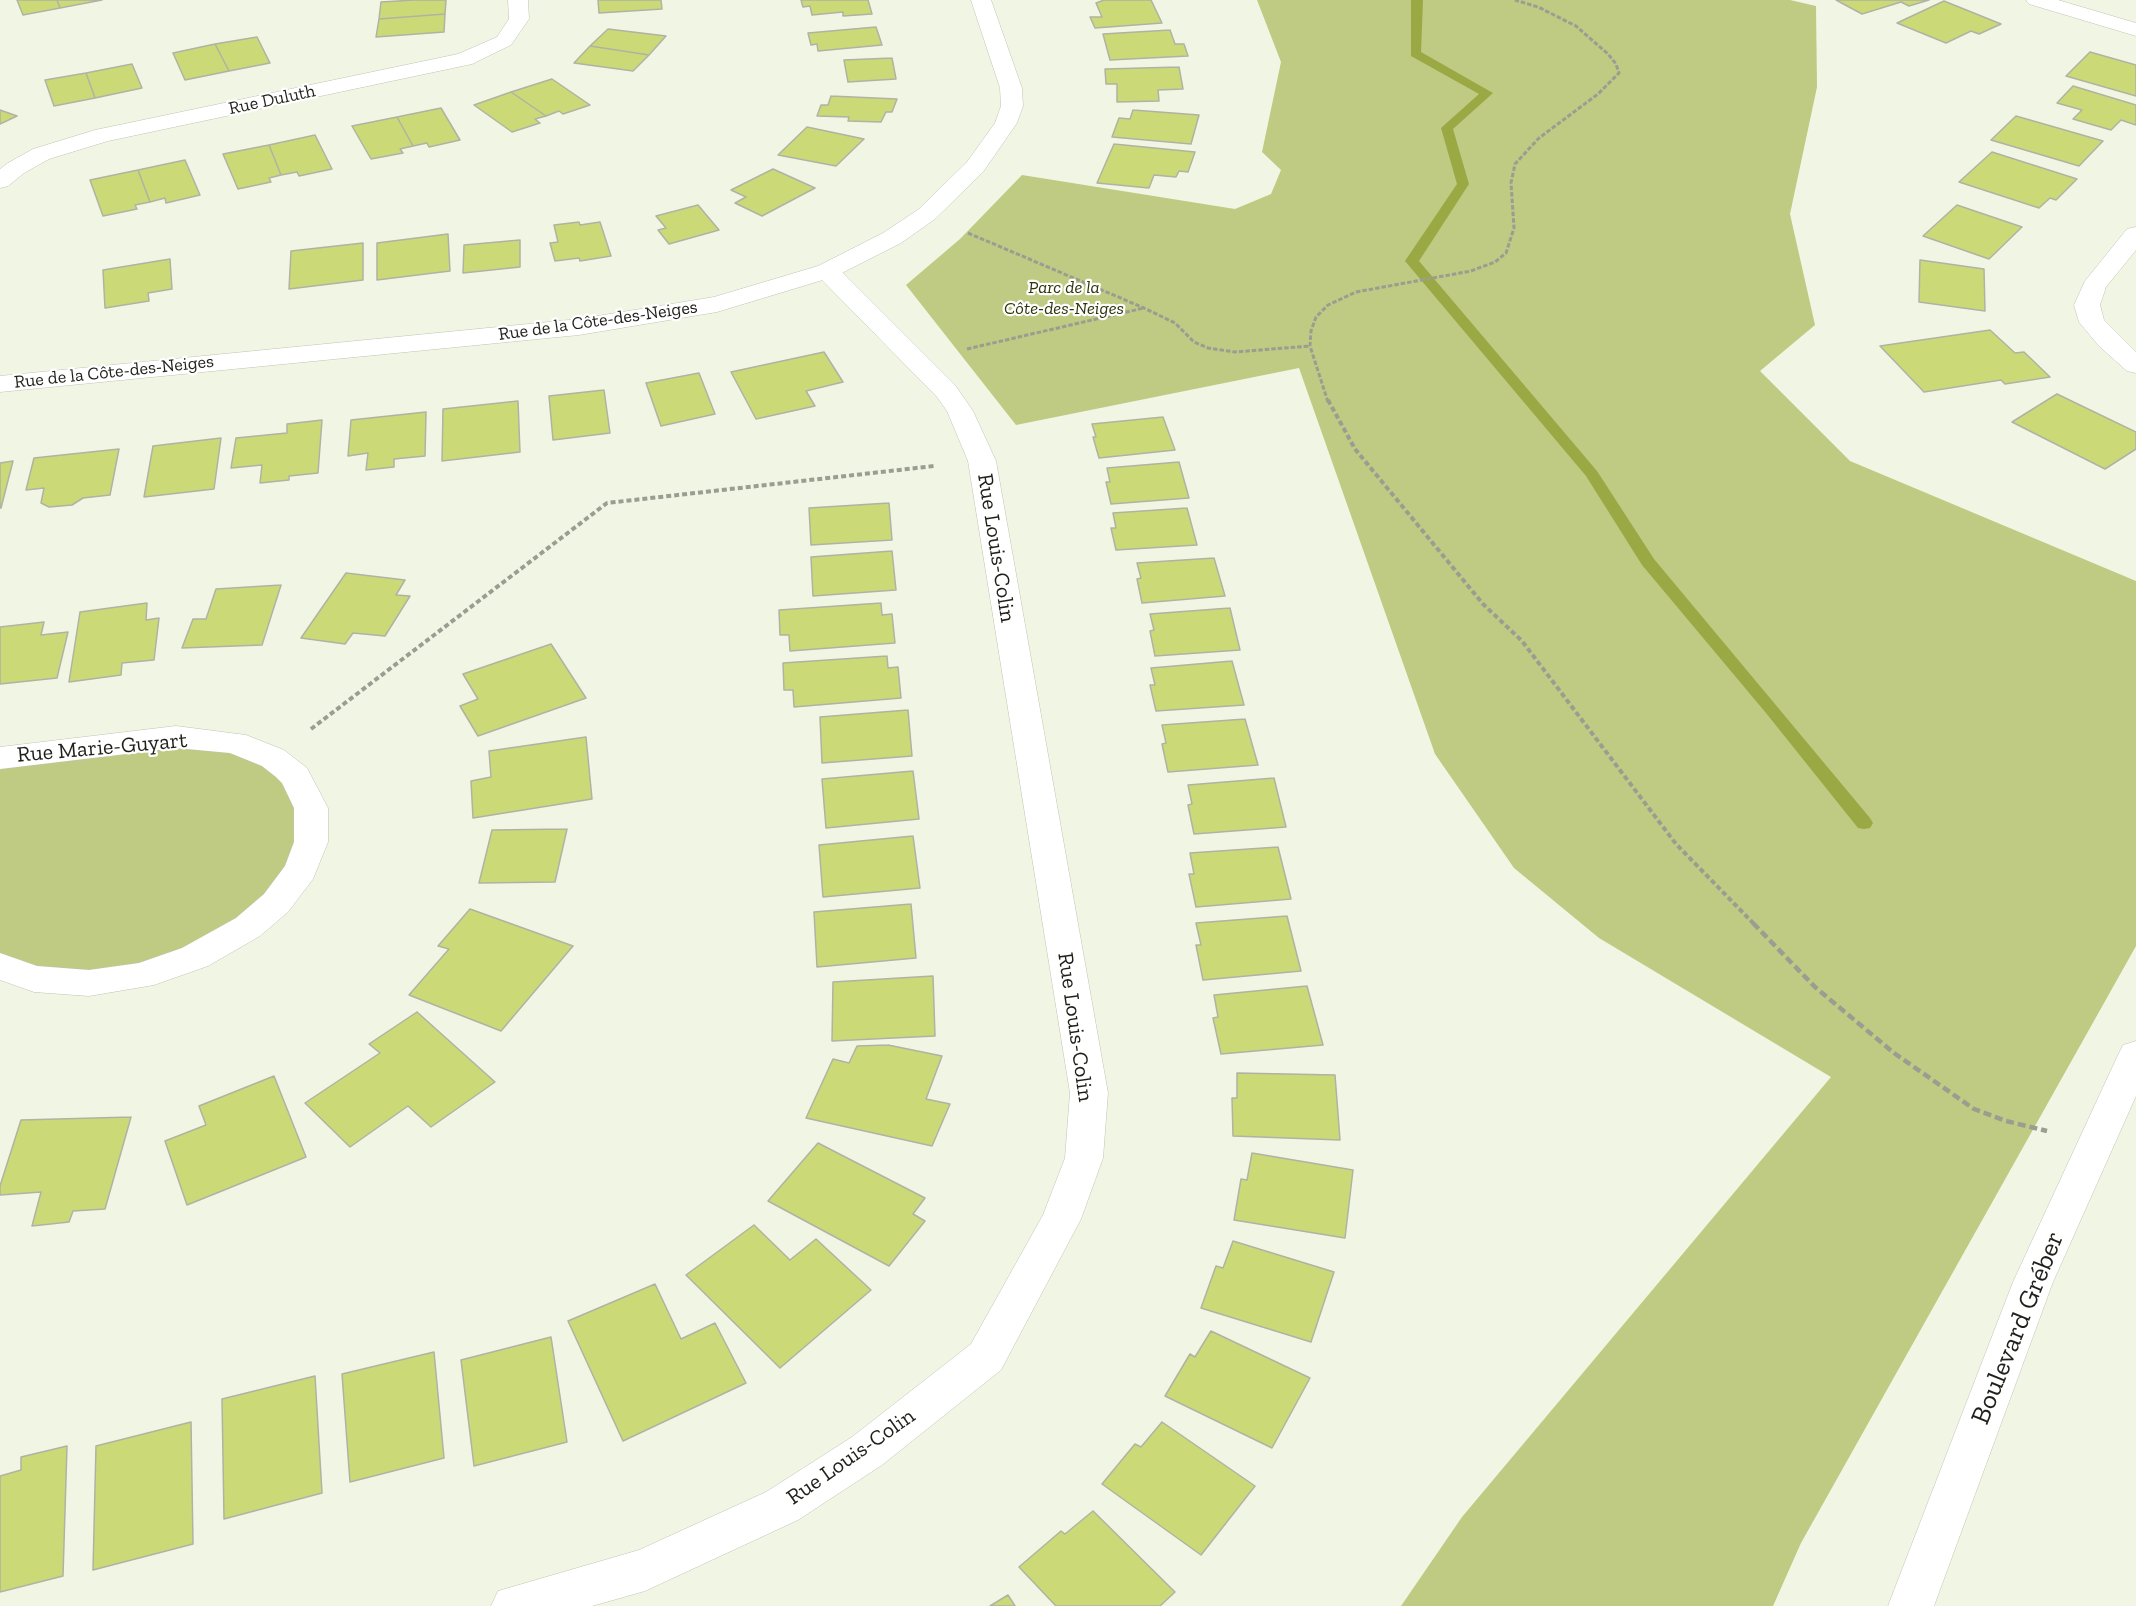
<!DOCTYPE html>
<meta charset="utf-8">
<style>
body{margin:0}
canvas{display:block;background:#f1f5e4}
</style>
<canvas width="2136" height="1606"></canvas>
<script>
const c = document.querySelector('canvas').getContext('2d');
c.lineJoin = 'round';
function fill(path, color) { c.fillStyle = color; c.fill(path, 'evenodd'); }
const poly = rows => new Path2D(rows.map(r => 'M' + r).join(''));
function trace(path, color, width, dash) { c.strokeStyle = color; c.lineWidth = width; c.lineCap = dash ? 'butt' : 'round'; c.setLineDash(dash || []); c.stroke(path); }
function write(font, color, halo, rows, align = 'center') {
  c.font = font + ' "Zilla Slab",serif'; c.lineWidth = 4.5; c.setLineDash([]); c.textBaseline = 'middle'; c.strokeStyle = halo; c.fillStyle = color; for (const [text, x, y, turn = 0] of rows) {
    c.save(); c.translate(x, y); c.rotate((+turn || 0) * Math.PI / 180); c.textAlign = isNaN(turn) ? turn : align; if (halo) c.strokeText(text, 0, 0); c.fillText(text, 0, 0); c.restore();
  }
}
const green = poly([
 [1257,0,1790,0,1816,6,1817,87,1790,214,1815,325,1760,371,1850,461,2136,581,2136,946,1801,1543,1773,1606,1401,1606,1462,1517,1831,1077,1599,938,1514,868,1435,754,1299,368,1016,425,906,285,960,239,1022,175,1235,209,1271,194,1281,170,1262,152,1281,62],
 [144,740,273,758,311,808,276,903,141,976,0,966,0,758]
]);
const stream = poly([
 [1411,0,1423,0,1421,52,1493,93,1453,129,1469,184,1419,261,1597,471,1654,559,1870,818,1873,823,1870,828,1864,829,1858,828,1766,713,1642,565,1586,476,1405,261,1457,184,1441,128,1479,94,1411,56,1411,0]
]);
const building = poly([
 [17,0,57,0,60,8,23,15,17,0],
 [57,0,102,0,60,8,57,0],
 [414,0,446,0,445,14,379,19,381,2,414,0],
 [598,0,661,0,662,9,599,13,598,0],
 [801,0,868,0,872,14,843,16,843,12,812,15,810,6,803,7,801,0],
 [1104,0,1151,0,1162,23,1095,28,1090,17,1102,17,1096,3,1104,0],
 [1836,0,1929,0,1909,6,1901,2,1862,14,1836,0],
 [1944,1,2001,24,1979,34,1971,31,1946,43,1897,23,1944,1],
 [445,14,444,32,376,37,379,19,445,14],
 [876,27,882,45,818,51,817,44,811,45,808,33,876,27],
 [608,29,666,36,649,55,590,46,608,29],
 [1170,30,1175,44,1184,44,1188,56,1110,60,1103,34,1170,30],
 [257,37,270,63,229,71,215,44,257,37],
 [215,44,229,71,185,80,173,53,215,44],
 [590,46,649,55,633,71,574,63,590,46],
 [2090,52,2136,65,2136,96,2066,76,2090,52],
 [892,58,896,79,848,82,844,60,892,58],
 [132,64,142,88,95,98,86,73,132,64],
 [1179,67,1183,89,1158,90,1159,101,1117,102,1117,84,1106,84,1105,69,1179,67],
 [86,73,95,98,54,106,45,80,86,73],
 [552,79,590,105,563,114,559,111,546,116,511,92,552,79],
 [2073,86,2136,105,2136,125,2121,120,2111,130,2073,119,2082,110,2057,103,2073,86],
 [511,92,546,116,535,119,540,123,512,132,474,105,511,92],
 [831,96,897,99,892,112,886,112,881,122,848,121,849,117,817,116,821,105,828,105,831,96],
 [441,108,460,140,429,147,427,143,413,146,397,117,441,108],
 [0,110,17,116,0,124,0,110],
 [1133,110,1199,115,1191,144,1112,137,1119,118,1130,119,1133,110],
 [2016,116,2103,141,2079,166,1991,140,2016,116],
 [397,117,413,146,400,149,403,153,371,159,352,126,397,117],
 [807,127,864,139,836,166,778,155,807,127],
 [315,135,332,169,299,176,297,172,281,175,269,145,315,135],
 [1114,144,1195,152,1188,172,1179,171,1176,177,1154,175,1149,188,1097,183,1114,144],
 [269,145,281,175,269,178,271,182,238,189,223,154,269,145],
 [1992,152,2077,179,2056,200,2050,198,2039,208,1959,182,1992,152],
 [185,160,200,195,166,203,165,198,150,202,138,170,185,160],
 [773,169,815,188,762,216,735,203,746,197,731,190,773,169],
 [138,170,150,202,135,205,137,209,103,216,90,180,138,170],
 [698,205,719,230,669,244,658,230,666,228,656,216,698,205],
 [1957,205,2022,227,1989,259,1923,236,1957,205],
 [579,222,580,225,600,222,611,256,580,261,579,258,555,261,550,243,558,242,554,225,579,222],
 [448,234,450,271,377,280,377,243,448,234],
 [520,240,520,267,463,273,464,245,520,240],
 [363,243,363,280,289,289,291,251,363,243],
 [170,259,172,289,148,293,149,301,105,308,103,270,170,259],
 [1920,260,1984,269,1985,311,1919,302,1920,260],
 [1990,330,2015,353,2024,352,2050,377,2005,384,2001,380,1924,392,1880,346,1990,330],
 [824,352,843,382,806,391,815,406,756,419,731,372,824,352],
 [699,373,715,414,661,426,646,383,699,373],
 [604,390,610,433,553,440,549,396,604,390],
 [2057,394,2136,432,2136,449,2105,469,2012,422,2057,394],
 [518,401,520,452,442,461,443,409,518,401],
 [426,412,425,456,394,459,394,467,366,470,368,453,348,456,351,420,426,412],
 [1163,417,1175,450,1099,458,1093,437,1096,437,1092,424,1163,417],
 [322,420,318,473,289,476,289,480,260,483,262,465,231,468,236,438,287,433,287,424,322,420],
 [221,438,214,489,144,497,153,446,221,438],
 [119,449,110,495,83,498,72,505,49,507,41,503,44,488,26,490,34,458,119,449],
 [13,461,1,508,0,508,0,463,13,461],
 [1179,462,1189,498,1111,504,1106,482,1110,482,1107,468,1179,462],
 [889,503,892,540,811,545,809,508,889,503],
 [1187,508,1197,545,1116,550,1111,528,1116,528,1113,513,1187,508],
 [892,551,896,590,813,596,811,557,892,551],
 [1214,558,1225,596,1142,603,1137,579,1141,578,1137,563,1214,558],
 [346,573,405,580,396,595,410,596,385,636,353,633,345,644,301,638,346,573],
 [281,585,262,645,182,648,193,619,206,619,216,589,281,585],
 [147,603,146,620,159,618,154,660,122,663,121,675,69,682,80,612,147,603],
 [881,603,882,615,892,614,895,643,790,651,789,635,780,635,779,610,881,603],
 [1230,608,1240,650,1155,656,1150,631,1154,630,1150,614,1230,608],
 [44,622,41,635,68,632,57,678,0,684,0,627,44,622],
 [551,644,586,698,478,736,460,706,478,699,463,674,551,644],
 [887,656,888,668,898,667,901,698,794,707,793,690,784,690,783,663,887,656],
 [1232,661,1244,705,1156,711,1150,685,1155,685,1151,668,1232,661],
 [908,710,912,756,822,763,820,717,908,710],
 [1245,719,1258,765,1168,772,1162,744,1166,743,1162,725,1245,719],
 [586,737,592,799,473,818,471,781,491,777,489,751,586,737],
 [913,771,919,819,826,828,822,779,913,771],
 [1274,778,1286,827,1194,834,1188,805,1192,804,1188,785,1274,778],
 [567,829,555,882,479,883,492,830,567,829],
 [913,836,920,888,823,897,819,845,913,836],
 [1278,847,1291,899,1196,907,1189,874,1194,874,1190,853,1278,847],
 [911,904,916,958,817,967,814,912,911,904],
 [470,909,573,946,501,1031,409,995,449,949,438,946,470,909],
 [1287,916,1301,971,1203,980,1196,945,1201,945,1196,923,1287,916],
 [933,976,935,1036,832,1041,833,982,933,976],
 [1307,986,1323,1045,1221,1054,1213,1018,1218,1017,1214,995,1307,986],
 [417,1012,495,1082,431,1127,408,1106,350,1147,305,1103,380,1053,369,1044,417,1012],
 [888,1045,942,1056,926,1099,950,1104,932,1146,806,1118,833,1059,849,1063,857,1046,888,1045],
 [1237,1073,1335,1075,1340,1140,1233,1136,1232,1098,1237,1098,1237,1073],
 [274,1076,306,1157,187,1205,165,1141,206,1125,199,1106,274,1076],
 [131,1117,105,1209,73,1211,69,1222,32,1226,41,1192,0,1195,0,1186,21,1120,131,1117],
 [818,1143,925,1198,913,1214,925,1221,889,1266,768,1201,818,1143],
 [1252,1153,1353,1170,1345,1238,1234,1220,1241,1179,1247,1180,1252,1153],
 [754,1225,790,1260,816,1239,871,1290,780,1368,686,1275,754,1225],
 [1233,1241,1334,1272,1311,1342,1201,1308,1216,1266,1223,1268,1233,1241],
 [655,1284,681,1339,715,1323,746,1383,623,1441,568,1321,655,1284],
 [1211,1331,1310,1378,1272,1448,1165,1396,1190,1354,1195,1357,1211,1331],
 [551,1337,567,1442,474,1466,461,1360,551,1337],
 [434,1352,444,1458,350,1482,342,1374,434,1352],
 [315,1376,322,1493,224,1519,222,1399,315,1376],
 [191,1422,193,1544,93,1570,96,1446,191,1422],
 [1162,1422,1255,1486,1201,1555,1102,1484,1135,1444,1141,1447,1162,1422],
 [67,1446,63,1576,0,1592,0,1476,21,1470,21,1457,67,1446],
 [1093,1511,1175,1592,1160,1606,1056,1606,1019,1567,1061,1531,1065,1534,1093,1511],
 [1008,1595,1015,1606,990,1606,1008,1595]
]);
const pathFar2 = poly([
 [968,233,1144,308,1175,323,1194,342,1208,348,1235,352,1310,346],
 [967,349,1144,308],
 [1328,402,1310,346,1311,331,1316,317,1328,305,1356,292,1471,271,1495,262,1506,253,1514,228,1511,183,1515,164,1539,138,1598,94,1619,73,1616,64,1608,54,1576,26,1538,7,1515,0]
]);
const pathFar1 = poly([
 [1328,400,1355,449,1483,604,1522,641,1676,844,1755,925],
 [311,729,607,503,934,466]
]);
const path = poly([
 [1753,923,1815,987,1894,1053,1974,1109,2006,1121,2047,1131]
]);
const minor = poly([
 [508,0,528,0,529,19,511,45,472,64,108,141,49,159,24,173,8,186,0,188,0,169,8,163,33,149,95,130,458,54,497,37,509,19,508,0],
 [2026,0,2058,0,2136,23,2136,36,2029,4,2026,0],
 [2136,227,2136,250,2106,287,2100,305,2104,320,2136,352,2136,373,2127,371,2099,346,2079,322,2074,305,2085,281,2127,229,2136,227],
 [827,264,836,266,955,385,973,411,996,461,1108,1093,1103,1158,1081,1219,1001,1370,882,1465,798,1520,645,1591,592,1606,491,1606,498,1591,639,1550,766,1492,852,1437,971,1344,1043,1215,1065,1158,1070,1093,968,461,947,411,937,397,818,276,815,271,818,266,827,264],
 [176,726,246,735,284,750,307,768,328,808,328,842,313,879,288,912,260,936,208,966,154,985,89,996,34,992,0,980,0,953,37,966,89,970,139,963,182,948,236,918,264,894,285,866,294,842,294,808,282,783,276,777,262,766,230,753,176,748,0,769,0,747,176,726]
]);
const tertiary = poly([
 [971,0,991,0,1022,88,1023,106,1017,123,983,172,935,219,901,243,836,276,717,312,579,335,0,392,0,376,579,319,714,297,818,266,883,233,919,209,967,162,995,123,1001,106,1000,88,971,0],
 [2136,1041,2136,1096,2053,1282,1934,1606,1888,1606,2013,1282,2118,1055,2123,1045,2136,1041]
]);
const farStreetnames = [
 ["Rue Duluth",272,100,-12],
 ["Rue de la Côte-des-Neiges",598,321,-8],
 ["Rue de la Côte-des-Neiges",114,372,-6]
];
const farParknames = [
 ["Parc de la",1064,288],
 ["Côte-des-Neiges",1064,309]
];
const streetNames = [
 ["Rue Louis-Colin",996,548,81],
 ["Rue Marie-Guyart",102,748,-5],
 ["Rue Louis-Colin",1075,1027,82],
 ["Rue Louis-Colin",851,1457,-35]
];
const nearStreetnames = [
 ["Boulevard Gréber",2018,1328,-68]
];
fill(green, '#bfca83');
fill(stream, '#9ba945');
fill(building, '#cbda77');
trace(building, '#b0b3a3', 1.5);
trace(minor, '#c1c4b4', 1);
trace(tertiary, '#c1c4b4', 1);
trace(pathFar2, '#9b9d91', 3, [4.5, 2]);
trace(pathFar1, '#9b9d91', 4, [5, 3]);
trace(path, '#9b9d91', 4.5, [8, 4]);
fill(minor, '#fff');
fill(tertiary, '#fff');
write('18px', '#1f201a', '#fff', farStreetnames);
write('italic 18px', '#2f350a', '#fff', farParknames);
write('22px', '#1f201a', '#fff', streetNames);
write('27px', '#1f201a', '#fff', nearStreetnames);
</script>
